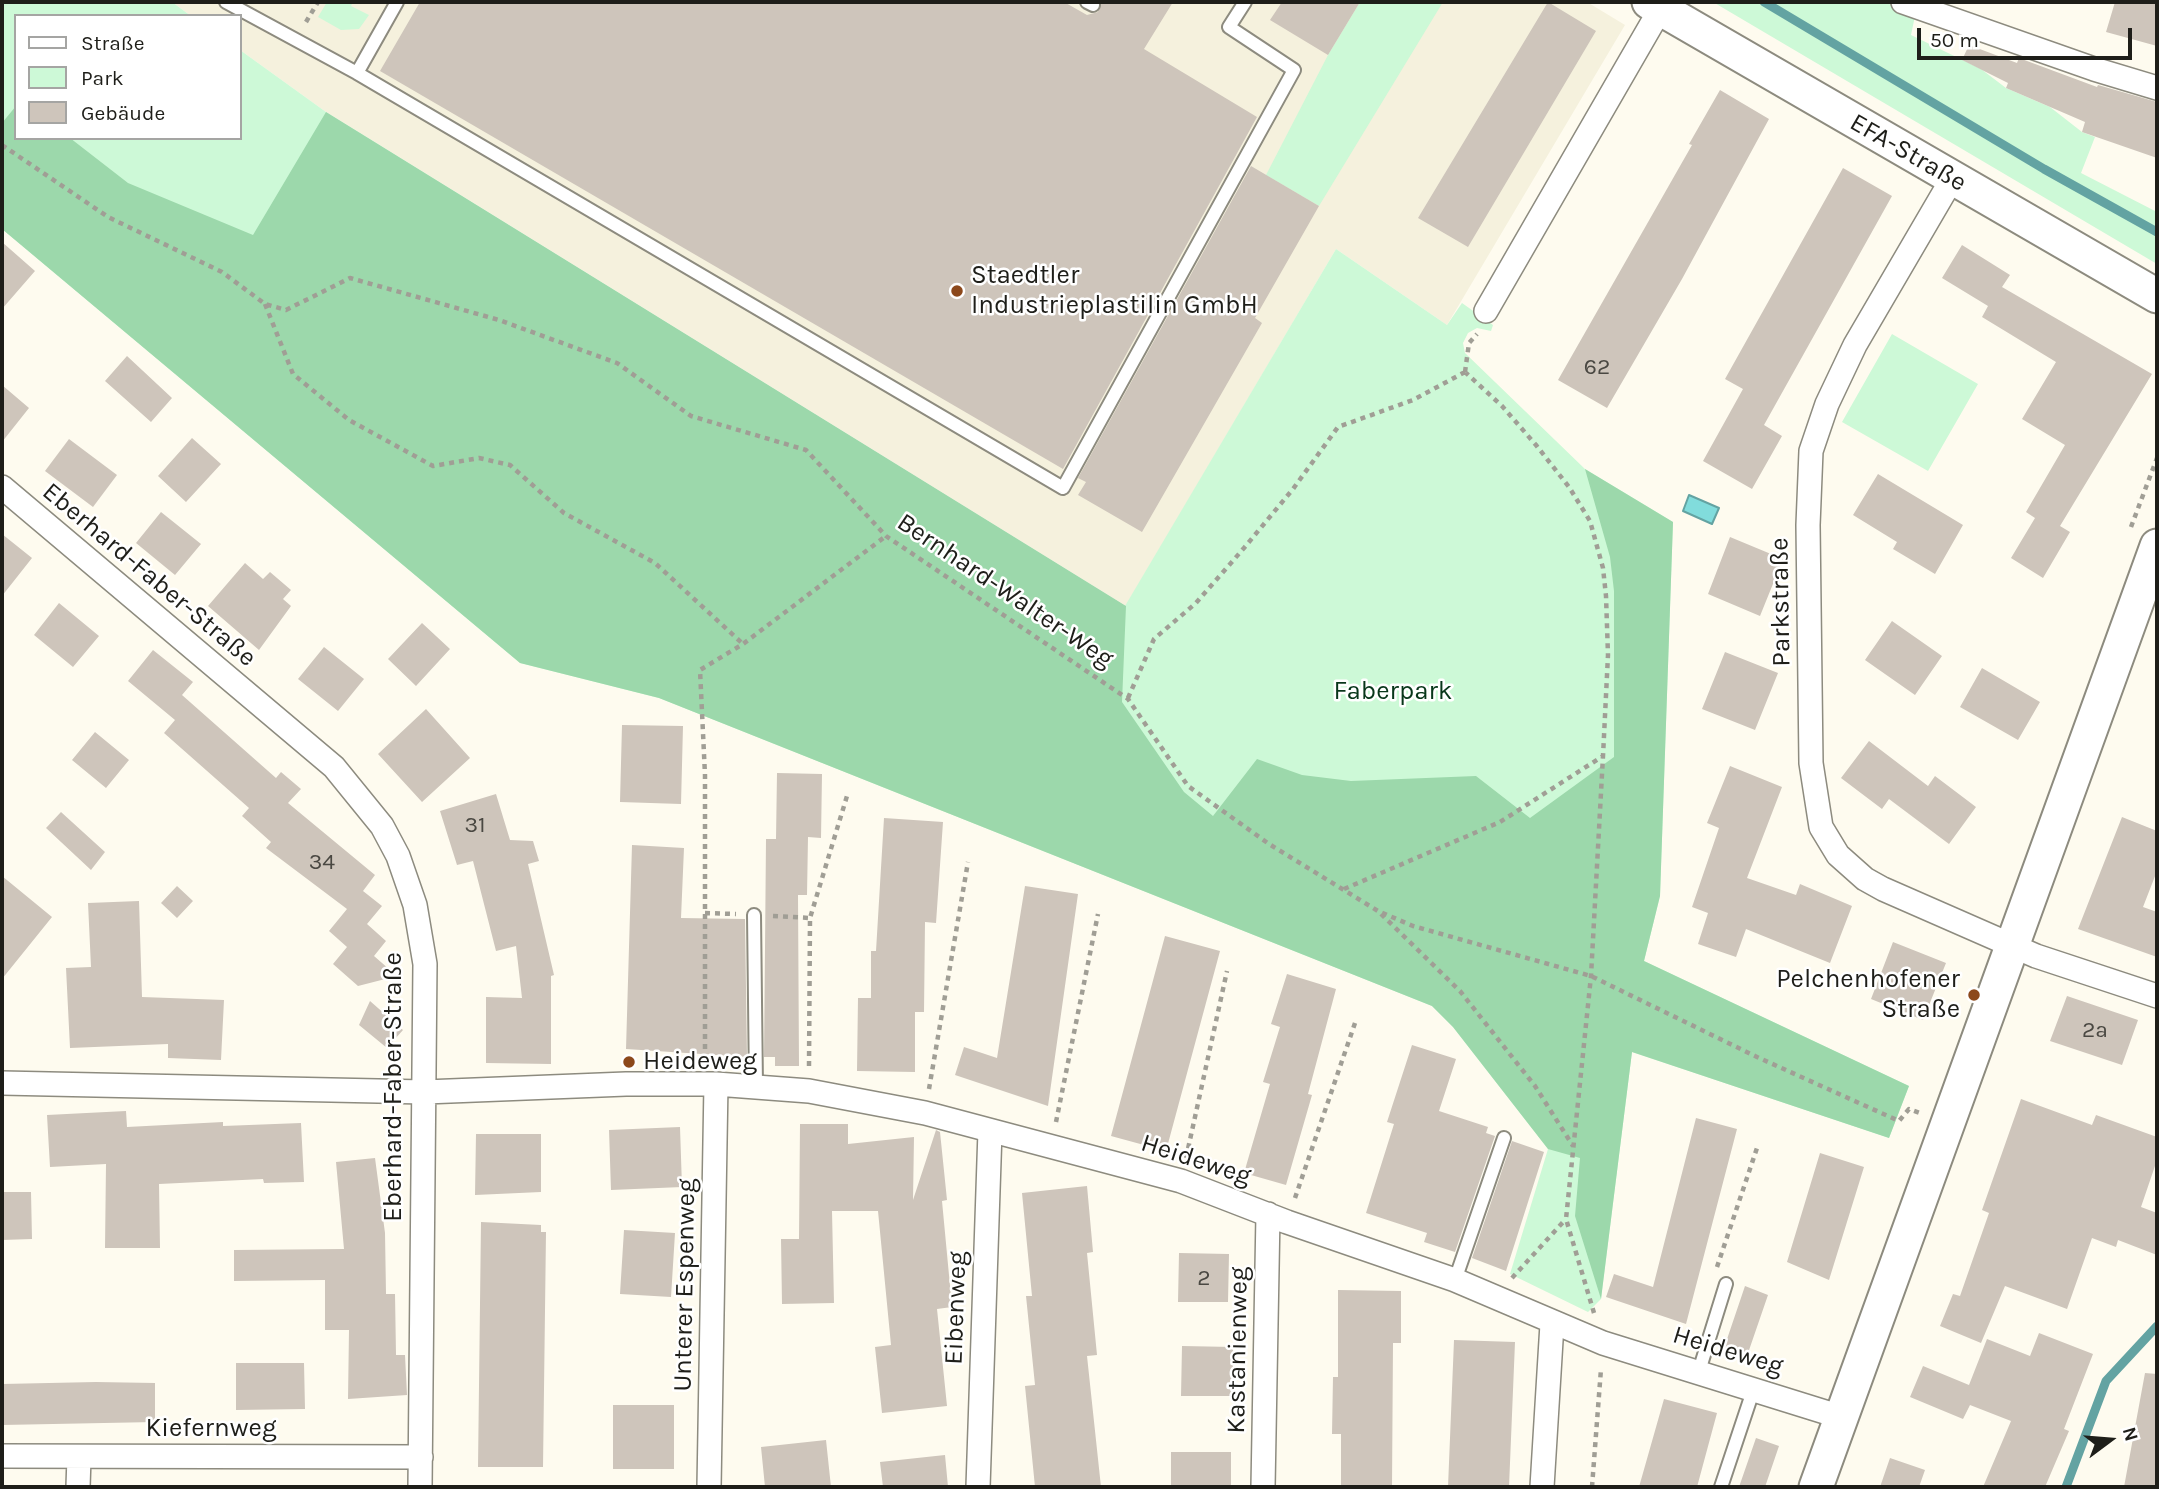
<!DOCTYPE html>
<meta charset="utf-8">
<style>
body{margin:0}
#map{position:relative;width:2159px;height:1489px;overflow:hidden;background:#fefbef;font-family:Karla,sans-serif}
canvas{display:block}
.frame{position:absolute;inset:0;border:4px solid #1e1e19;pointer-events:none}
.legend{position:absolute;left:14px;top:14px;width:228px;height:126px;box-sizing:border-box;background:#fff;border:2px solid #a5a5a3;margin:0;padding:9px 12px;list-style:none;font-size:21px;color:#1e1e19}
.legend li{display:flex;align-items:center;gap:14px;height:35px}
.legend b{width:35px;border:2px solid #a5a5a3}
.north{position:absolute;left:2075px;top:1405px;width:70px;height:70px;-webkit-text-stroke:5px #fff;paint-order:stroke;rotate:74deg;font-size:19px;font-weight:700;line-height:28px;text-align:center;color:#1e1e19}
.north::after{content:'';display:block;margin:auto;width:24px;height:32px;background:#1e1e19;clip-path:polygon(50% 0,100% 100%,50% 72%,0 100%)}
.scale{position:absolute;left:1917px;top:28px;width:215px;height:32px;box-sizing:border-box;border:4px solid #1e1e19;border-top:0;padding-left:9px;font-size:21px;line-height:24px;white-space:nowrap;color:#1e1e19;-webkit-text-stroke:5px #fff;paint-order:stroke}
</style>
<div id="map">
<canvas width="2159" height="1489"></canvas>
<div class="frame"></div>
<ul class="legend">
<li><b style="height:9px;background:#fff"></b>Straße</li>
<li><b style="height:19px;background:#cdf9d7"></b>Park</li>
<li><b style="height:19px;background:#cec5bb"></b>Gebäude</li>
</ul>
<div class="north">N</div>
<div class="scale">50 m</div>
</div>
<script>
const c = document.querySelector('canvas').getContext('2d');
c.lineJoin = 'round';
function fill(path, color) { c.fillStyle = color; c.fill(path, 'evenodd'); }
const poly = rows => new Path2D(rows.map(r => 'M' + r).join(''));
function trace(path, color, width, dash) { c.strokeStyle = color; c.lineWidth = width; c.lineCap = dash ? 'butt' : 'round'; c.setLineDash(dash || []); c.stroke(path); }
function write(font, color, halo, rows, align = 'center') {
  c.font = font + ' Karla,sans-serif'; c.lineWidth = 5; c.setLineDash([]); c.textBaseline = 'middle'; c.strokeStyle = halo; c.fillStyle = color; for (const [text, x, y, turn = 0] of rows) {
    c.save(); c.translate(x, y); c.rotate((+turn || 0) * Math.PI / 180); c.textAlign = isNaN(turn) ? turn : align; if (halo) c.strokeText(text, 0, 0); c.fillText(text, 0, 0); c.restore();
  }
}
const built = poly([
 [172,2,1587,2,1625,25,1447,325,1336,249,1126,606,326,112,240,50,240,16,191,16]
]);
const green = poly([
 [2,2,172,2,191,16,16,16,16,138,240,138,240,50,326,112,1125,606,1336,249,1447,325,1462,303,1493,325,1491,331,1477,328,1468,333,1463,343,1465,353,1585,469,1673,522,1660,896,1644,961,1909,1086,1889,1138,1632,1052,1601,1299,1588,1312,1510,1274,1548,1149,1453,1027,1432,1006,659,698,520,663,2,229],
 [327,2,353,2,351,6,369,15,359,29,341,30,318,17],
 [1360,2,1443,2,1319,206,1266,175,1328,55],
 [1713,2,1885,2,1915,16,1911,35,1981,69,2006,88,2050,107,2082,132,2095,137,2081,173,2157,212,2157,264],
 [1892,334,1978,384,1928,471,1842,422]
]);
const forest = poly([
 [16,106,16,138,70,138,128,183,253,235,326,112,1126,606,1122,702,1184,792,1213,816,1257,759,1302,775,1351,781,1476,776,1530,818,1614,757,1614,591,1610,557,1585,469,1673,522,1660,896,1644,961,1909,1086,1889,1138,1632,1052,1601,1299,1575,1216,1580,1158,1548,1149,1453,1027,1432,1006,659,698,520,663,2,229,2,123]
]);
const water = poly([
 [1689,495,1719,508,1712,524,1683,511,1689,495]
]);
const stream = poly([
 [1764,2,2044,169,2157,232],
 [2066,1487,2106,1381,2157,1326]
]);
const building = poly([
 [420,2,1064,2,1087,15,1098,12,1101,2,1173,2,1144,49,1257,117,1063,469,380,71],
 [1282,2,1360,2,1328,55,1270,20],
 [1548,2,1596,31,1468,247,1418,218],
 [2115,2,2157,2,2157,46,2106,32],
 [1969,45,2017,63,2019,58,2097,87,2098,85,2157,102,2157,158,2082,132,2085,122,2006,88,2008,83,1962,60],
 [1720,90,1769,119,1682,279,1607,408,1558,380,1692,145,1689,144],
 [1251,166,1319,206,1255,318,1262,323,1142,532,1078,495,1086,482,1078,478],
 [1843,168,1892,196,1764,425,1782,436,1752,489,1703,461,1743,389,1725,379],
 [2,242,35,271,2,309],
 [1962,245,2010,275,2002,287,2152,374,2060,526,2070,532,2043,578,2011,558,2035,518,2026,512,2065,445,2022,419,2056,362,1982,317,1988,306,1942,278],
 [127,356,172,398,151,422,105,381],
 [2,385,29,408,2,442],
 [192,438,221,464,186,502,158,476],
 [69,439,117,475,93,507,45,471],
 [1878,474,1963,525,1935,574,1893,549,1897,542,1853,515],
 [161,512,201,544,175,575,136,543],
 [2,534,32,558,2,596],
 [1730,537,1783,559,1760,616,1708,594],
 [245,563,263,579,270,572,291,590,283,599,291,606,259,650,208,606],
 [59,603,99,636,73,667,34,635],
 [1892,621,1942,656,1915,695,1865,660],
 [422,623,450,649,416,686,388,659],
 [324,647,364,679,338,711,298,679],
 [153,650,193,682,182,695,276,778,281,772,301,789,288,803,375,875,363,891,382,906,367,924,386,941,374,956,397,976,358,986,333,964,347,947,329,931,347,909,266,848,271,842,242,816,249,808,164,733,175,720,128,681],
 [1725,652,1778,673,1755,730,1702,709],
 [1982,668,2040,702,2018,740,1960,707],
 [426,709,470,758,422,802,378,754],
 [622,725,683,726,681,804,620,802],
 [95,732,129,760,106,788,72,760],
 [1869,741,1928,786,1935,776,1976,807,1949,844,1889,799,1882,809,1841,778],
 [1730,766,1782,787,1747,878,1796,895,1800,884,1852,906,1830,963,1746,929,1736,957,1698,944,1708,913,1692,907,1719,828,1707,823],
 [777,773,822,774,821,838,808,837,807,895,798,895,799,1066,775,1066,775,1057,764,1057,766,839,776,839],
 [496,794,510,840,533,841,539,861,528,864,554,975,551,976,551,1064,486,1063,486,997,522,998,516,946,496,951,473,861,457,865,440,811],
 [61,812,105,852,91,870,46,828],
 [2122,817,2157,831,2157,871,2143,907,2157,912,2157,957,2078,929],
 [884,818,943,822,936,923,925,922,924,1012,915,1012,915,1072,857,1071,858,998,871,998,871,951,876,951],
 [632,845,684,848,681,918,745,919,747,1057,626,1049],
 [2,876,52,917,2,979],
 [177,886,193,901,177,918,161,903],
 [1025,886,1078,894,1048,1106,955,1075,964,1047,997,1058],
 [139,901,142,997,224,1000,221,1060,168,1058,168,1044,70,1048,66,968,91,967,88,903],
 [1165,936,1220,951,1166,1151,1111,1136],
 [1893,942,1946,963,1923,1020,1871,999],
 [1287,974,1336,989,1308,1094,1312,1095,1286,1185,1244,1173,1270,1084,1263,1082,1280,1027,1271,1024],
 [2067,996,2138,1020,2122,1065,2050,1041],
 [370,1001,403,1030,387,1048,359,1025],
 [1412,1045,1456,1059,1439,1111,1488,1127,1486,1133,1495,1136,1455,1252,1424,1242,1427,1233,1366,1213,1394,1124,1387,1122],
 [2021,1099,2092,1125,2096,1115,2157,1137,2157,1160,2141,1207,2157,1213,2157,1255,2118,1240,2116,1247,2092,1238,2067,1309,2005,1286,1981,1343,1940,1326,1953,1294,1960,1296,1989,1213,1982,1210],
 [126,1111,127,1127,223,1122,223,1126,301,1123,304,1182,264,1183,263,1179,159,1184,160,1248,105,1248,106,1164,50,1167,47,1115],
 [1696,1118,1737,1129,1686,1324,1606,1297,1614,1274,1653,1287],
 [800,1124,848,1124,848,1144,914,1137,913,1200,936,1130,940,1132,947,1200,942,1201,952,1307,937,1309,947,1406,882,1413,875,1347,891,1345,878,1211,832,1211,834,1303,782,1304,781,1239,799,1239],
 [680,1127,682,1187,611,1190,609,1130],
 [476,1134,541,1134,541,1192,475,1195],
 [1512,1141,1544,1152,1506,1271,1472,1258],
 [1820,1153,1864,1167,1829,1280,1787,1262],
 [375,1158,385,1233,386,1294,395,1294,396,1355,405,1355,407,1395,348,1399,349,1330,325,1330,325,1280,234,1281,234,1250,344,1249,336,1162],
 [1087,1186,1093,1252,1087,1253,1097,1355,1087,1356,1101,1487,1035,1487,1025,1386,1035,1385,1026,1296,1032,1296,1022,1193],
 [2,1192,31,1192,32,1239,2,1240],
 [481,1222,541,1225,541,1232,546,1232,543,1467,478,1467],
 [624,1230,675,1233,671,1297,620,1294],
 [1179,1253,1229,1254,1228,1302,1178,1302],
 [1745,1286,1768,1295,1747,1356,1724,1348],
 [1338,1290,1401,1291,1401,1343,1393,1343,1392,1487,1341,1487,1341,1434,1332,1434,1333,1377,1338,1377],
 [2039,1333,2093,1354,2064,1429,2069,1431,2045,1487,1983,1487,2011,1421,1970,1405,1963,1419,1910,1397,1923,1366,1969,1385,1987,1339,2030,1356],
 [1454,1340,1515,1342,1509,1487,1448,1487],
 [1182,1346,1233,1347,1233,1396,1181,1396],
 [236,1363,304,1363,305,1409,236,1410],
 [2145,1373,2157,1374,2157,1487,2124,1487],
 [96,1382,155,1383,155,1422,2,1425,2,1384],
 [1664,1399,1717,1413,1697,1487,1639,1487],
 [613,1405,674,1405,674,1469,613,1469],
 [1756,1438,1779,1446,1765,1487,1739,1487],
 [826,1440,831,1487,765,1487,761,1447],
 [1171,1452,1231,1452,1231,1487,1171,1487],
 [945,1455,948,1487,883,1487,880,1462],
 [1890,1458,1925,1470,1919,1487,1880,1487]
]);
const path = poly([
 [306,22,318,2],
 [2,145,108,217,222,272,265,304,286,310,350,278,499,320,617,363,691,416,806,450,886,536,1128,699,1188,786,1269,844,1378,911,1413,926,1591,976,1757,1057,1899,1121,1909,1109,1920,1113],
 [265,304,293,374,349,420,433,466,479,458,510,465,564,513,655,563,743,644],
 [1465,372,1469,343,1477,334],
 [2131,527,2157,458],
 [1128,698,1154,639,1196,603,1244,548,1293,489,1338,427,1413,400,1465,372],
 [1344,889,1500,822,1603,756,1608,655,1606,596,1603,568,1590,521,1569,487,1536,445,1502,406,1465,372],
 [705,913,736,914],
 [1381,914,1460,991,1535,1086,1573,1146],
 [773,916,810,918],
 [705,1059,705,775,700,670,743,644,886,536],
 [809,1066,810,918,847,796],
 [929,1089,968,862],
 [1056,1122,1098,914],
 [1186,1158,1227,971],
 [1295,1198,1355,1023],
 [1717,1267,1758,1145],
 [1512,1278,1565,1220],
 [1594,1313,1566,1219,1591,976,1603,756],
 [1592,1487,1601,1369]
]);
const lane = poly([
 [226,2,357,73,397,2],
 [1087,2,1093,5],
 [357,73,1063,488,1294,70,1229,27,1245,2],
 [754,915,756,1086],
 [1455,1280,1504,1138],
 [1699,1371,1726,1284],
 [1721,1487,1754,1388]
]);
const street = poly([
 [1903,2,2094,69,2157,88],
 [1952,179,1855,345,1827,404,1811,451,1808,525,1811,763,1821,827,1838,855,1865,879,1883,889,2036,956,2157,996],
 [1486,311,1661,8],
 [2,487,334,767,382,826,398,856,415,905,425,964,420,1487],
 [2,1083,425,1092,626,1084,716,1084,809,1091,925,1113,1181,1181,1287,1222,1455,1280,1603,1343,1841,1417],
 [2,1456,421,1457],
 [78,1487,79,1457],
 [709,1487,716,1084],
 [978,1487,990,1131],
 [1263,1487,1268,1214],
 [1542,1487,1552,1324]
]);
const secondary = poly([
 [1649,2,2157,296],
 [1816,1487,2157,546]
]);
const markers = [
 [957,291,7,"#8c481b"],
 [1974,995,7,"#8c481b"],
 [629,1062,7,"#8c481b"]
];
const numberNames = [
 ["62",1597,367],
 ["31",475,825],
 ["34",322,862],
 ["2a",2095,1030],
 ["2",1204,1278]
];
const streetNames = [
 ["EFA-Straße",1908,153,30],
 ["Eberhard-Faber-Straße",149,575,40],
 ["Bernhard-Walter-Weg",1005,591,34],
 ["Parkstraße",1781,602,-91],
 ["Eberhard-Faber-Straße",394,1087,-90],
 ["Heideweg",1196,1160,18],
 ["Unterer Espenweg",685,1285,-89],
 ["Eibenweg",956,1308,-88],
 ["Kastanienweg",1238,1350,-89],
 ["Heideweg",1728,1351,17],
 ["Kiefernweg",211,1429]
];
const poiNames = [
 ["Staedtler",971,276],
 ["Industrieplastilin GmbH",971,306],
 ["Pelchenhofener",1960,980,"right"],
 ["Straße",1960,1010,"right"],
 ["Heideweg",643,1062]
];
const parkNames = [
 ["Faberpark",1393,692]
];
fill(built, '#f5f1dd');
fill(green, '#cdf9d7');
fill(forest, '#9cd8ab');
fill(water, '#81dcdc');
trace(water, '#63a3a2', 2);
trace(stream, '#63a3a2', 9);
fill(building, '#cec5bb');
trace(lane, '#8d8b7f', 16);
trace(street, '#8d8b7f', 26);
trace(secondary, '#8d8b7f', 37);
trace(path, '#a09e95', 4.5, [5, 5]);
trace(lane, '#fff', 12);
trace(street, '#fff', 23);
trace(secondary, '#fff', 33);
for (const [x, y, r, color] of markers) { const dot = new Path2D(); dot.arc(x, y, r, 0, 2 * Math.PI); c.fillStyle = color; c.fill(dot); trace(dot, '#fff', 2.5); }
write('23px', '#4a4842', null, numberNames);
write('26px', '#1e1e19', '#fff', streetNames);
write('26px', '#1e1e19', '#fff', poiNames, 'left');
write('26px', '#08371a', '#fff', parkNames);
</script>
